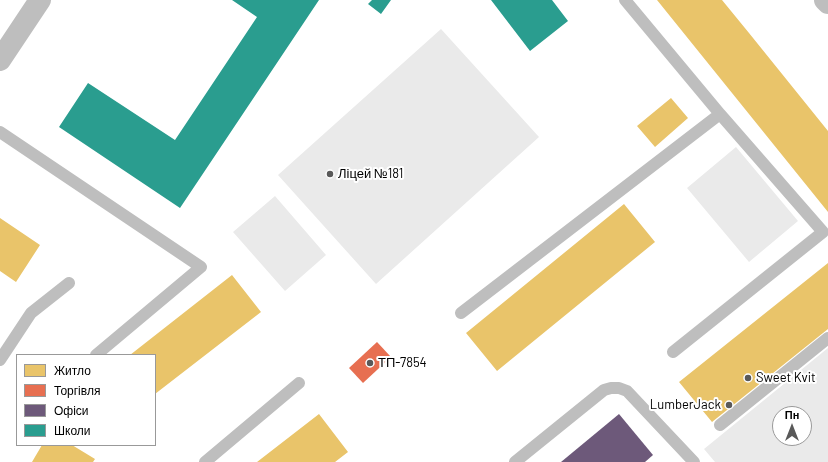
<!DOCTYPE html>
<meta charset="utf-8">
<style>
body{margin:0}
#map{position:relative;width:828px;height:462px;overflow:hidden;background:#fff;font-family:Barlow,sans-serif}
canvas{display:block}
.legend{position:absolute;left:16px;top:354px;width:140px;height:92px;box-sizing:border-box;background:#fff;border:1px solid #999;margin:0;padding:5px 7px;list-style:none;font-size:12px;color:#000}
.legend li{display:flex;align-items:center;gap:8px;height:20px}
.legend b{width:20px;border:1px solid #999}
.north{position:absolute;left:772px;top:406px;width:40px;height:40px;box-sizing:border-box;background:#fff;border:1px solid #999;border-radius:50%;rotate:0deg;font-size:11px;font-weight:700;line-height:16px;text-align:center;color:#000}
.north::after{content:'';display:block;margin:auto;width:14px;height:18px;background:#595959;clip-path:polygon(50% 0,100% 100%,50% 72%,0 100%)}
</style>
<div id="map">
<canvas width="828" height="462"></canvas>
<ul class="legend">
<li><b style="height:11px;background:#e9c46a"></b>Житло</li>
<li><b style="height:11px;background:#e76f51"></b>Торгівля</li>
<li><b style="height:11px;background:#6d597a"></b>Офіси</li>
<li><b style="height:11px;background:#2a9d8f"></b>Школи</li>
</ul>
<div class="north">Пн</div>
</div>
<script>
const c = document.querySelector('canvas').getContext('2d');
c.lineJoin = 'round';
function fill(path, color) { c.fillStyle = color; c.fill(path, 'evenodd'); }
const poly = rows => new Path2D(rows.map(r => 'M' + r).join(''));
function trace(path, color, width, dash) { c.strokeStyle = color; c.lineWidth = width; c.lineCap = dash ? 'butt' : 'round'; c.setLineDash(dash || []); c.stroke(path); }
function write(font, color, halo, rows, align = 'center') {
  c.font = font + ' Barlow,sans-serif'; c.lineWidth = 4; c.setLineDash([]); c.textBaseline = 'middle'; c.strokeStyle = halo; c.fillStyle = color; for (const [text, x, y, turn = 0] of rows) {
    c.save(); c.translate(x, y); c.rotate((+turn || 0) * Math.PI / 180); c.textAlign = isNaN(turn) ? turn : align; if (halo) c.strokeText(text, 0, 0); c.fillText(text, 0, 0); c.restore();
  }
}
const green = poly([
 [441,29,539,137,376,284,278,175],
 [736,147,798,221,749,262,687,188],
 [275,196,326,255,285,291,233,232],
 [828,348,828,462,715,462,704,449],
 [780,414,804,414,804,438,780,438]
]);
const homes = poly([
 [657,0,722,0,749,33,828,131,828,212],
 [671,98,688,118,655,147,637,126],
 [624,204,655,242,497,371,466,333],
 [0,218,40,245,16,282,0,271],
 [828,263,828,329,712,422,679,382],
 [232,275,261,312,155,394,155,355,130,355],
 [319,414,348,452,335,462,257,462],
 [42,445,72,445,95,459,93,462,32,462]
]);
const shops = poly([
 [377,342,391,357,363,383,349,368]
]);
const offices = poly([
 [619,414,653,455,645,462,561,462]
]);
const schools = poly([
 [232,0,319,0,180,208,59,127,88,83,175,140,257,17],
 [372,0,391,0,381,14,368,4],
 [491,0,552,0,568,21,530,51]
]);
const service = poly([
 [0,132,201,267,96,355],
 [461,313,720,114,625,0],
 [673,352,823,232,720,114],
 [0,360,31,313,69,283],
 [720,425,828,338],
 [205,462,299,383],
 [515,462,604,390,611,388,619,388,627,391,694,462]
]);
const tertiary = poly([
 [825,0,828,3],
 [0,60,40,0]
]);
const markers = [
 [330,174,4,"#595959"],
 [370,363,4,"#595959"],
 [748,378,4,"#595959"],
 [729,405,4,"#595959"]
];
const poiNames = [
 ["Ліцей №181",338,174],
 ["ТП-7854",378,363],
 ["Sweet Kvit",756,378],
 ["LumberJack",721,405,"right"]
];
fill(green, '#eaeaea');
fill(homes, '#e9c46a');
fill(shops, '#e76f51');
fill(offices, '#6d597a');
fill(schools, '#2a9d8f');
trace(service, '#bebebe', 12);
trace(tertiary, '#bebebe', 22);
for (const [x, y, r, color] of markers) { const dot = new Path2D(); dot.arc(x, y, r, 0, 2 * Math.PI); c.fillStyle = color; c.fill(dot); trace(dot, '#fff', 1.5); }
write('13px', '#000', '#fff', poiNames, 'left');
</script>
